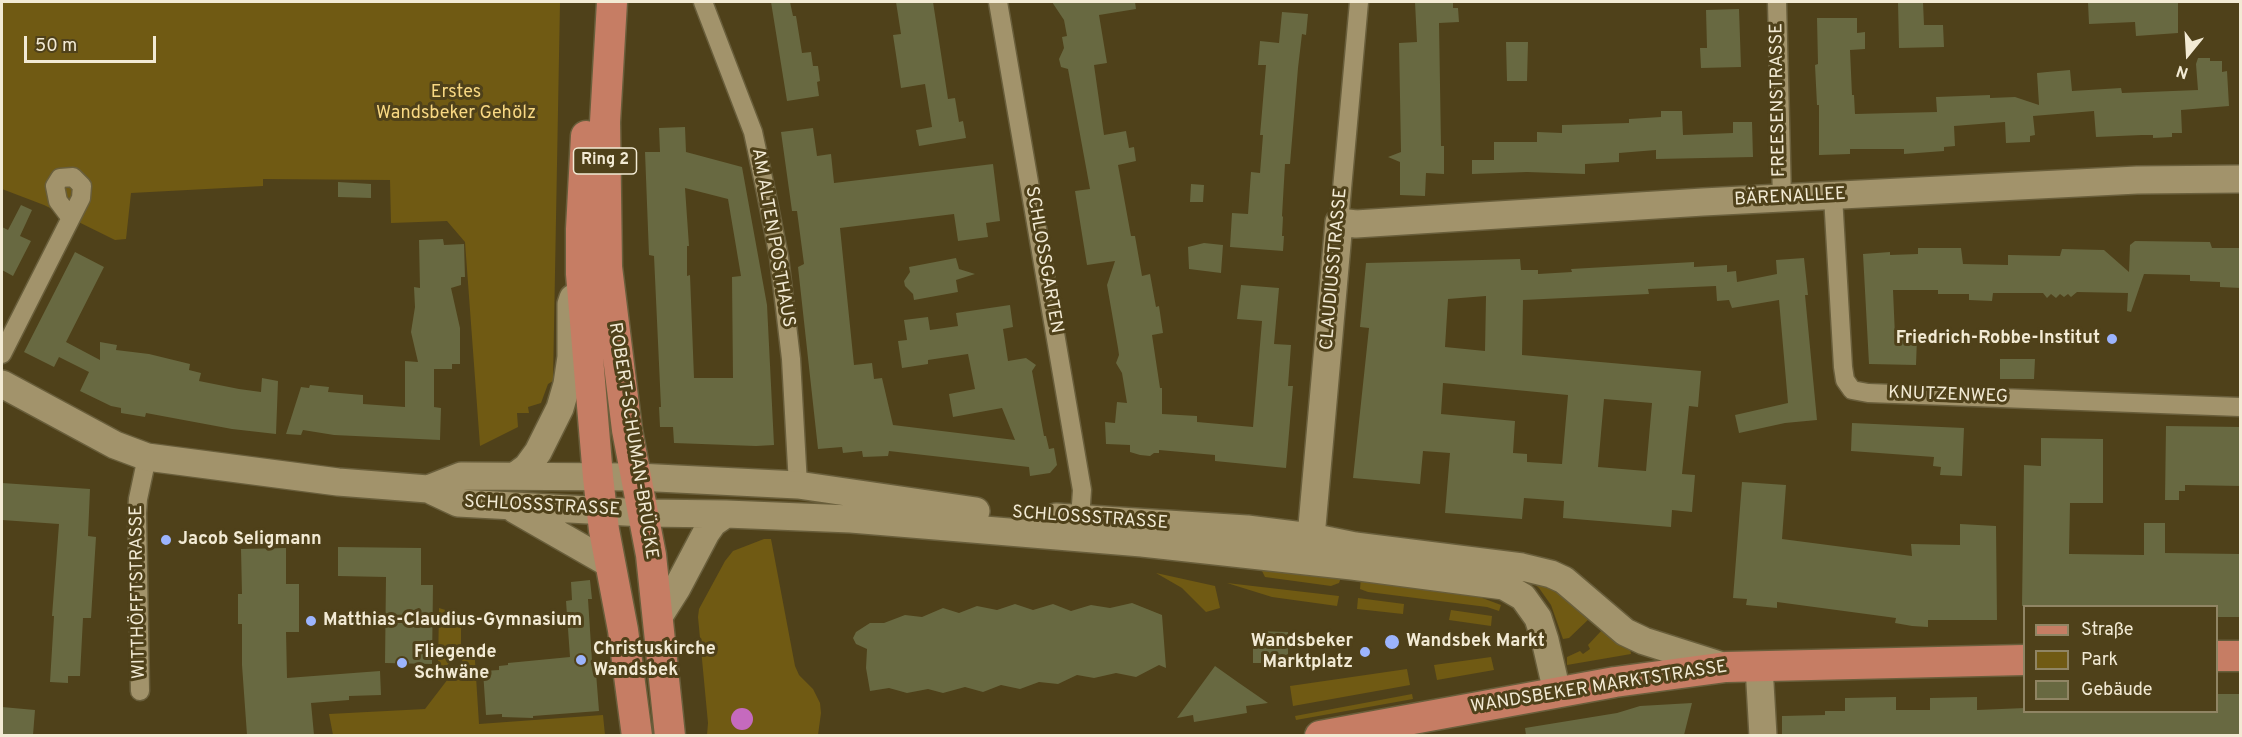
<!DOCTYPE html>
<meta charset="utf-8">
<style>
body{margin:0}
#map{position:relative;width:2242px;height:737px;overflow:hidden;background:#4f411a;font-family:Overpass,sans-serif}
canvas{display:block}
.frame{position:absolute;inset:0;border:3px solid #f2ead4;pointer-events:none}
.legend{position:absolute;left:2023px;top:605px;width:195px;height:108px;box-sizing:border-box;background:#4f411a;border:2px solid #908564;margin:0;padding:8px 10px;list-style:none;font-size:18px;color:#f2ead4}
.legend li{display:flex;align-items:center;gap:12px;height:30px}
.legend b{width:30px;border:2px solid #908564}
.north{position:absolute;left:2158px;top:24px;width:60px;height:60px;-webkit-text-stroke:4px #4f411a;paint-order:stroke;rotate:198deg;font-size:16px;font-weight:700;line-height:24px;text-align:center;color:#f2ead4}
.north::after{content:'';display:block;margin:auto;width:21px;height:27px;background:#f2ead4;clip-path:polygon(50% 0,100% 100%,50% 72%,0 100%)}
.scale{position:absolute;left:24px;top:36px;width:132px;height:27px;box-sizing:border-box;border:3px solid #f2ead4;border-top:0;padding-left:8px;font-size:18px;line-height:21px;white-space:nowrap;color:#f2ead4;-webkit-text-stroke:4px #4f411a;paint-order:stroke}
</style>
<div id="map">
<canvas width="2242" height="737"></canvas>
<div class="frame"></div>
<ul class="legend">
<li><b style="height:8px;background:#c67d64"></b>Straße</li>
<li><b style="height:16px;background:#705a13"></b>Park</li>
<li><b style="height:16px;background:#686941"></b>Gebäude</li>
</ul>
<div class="north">N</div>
<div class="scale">50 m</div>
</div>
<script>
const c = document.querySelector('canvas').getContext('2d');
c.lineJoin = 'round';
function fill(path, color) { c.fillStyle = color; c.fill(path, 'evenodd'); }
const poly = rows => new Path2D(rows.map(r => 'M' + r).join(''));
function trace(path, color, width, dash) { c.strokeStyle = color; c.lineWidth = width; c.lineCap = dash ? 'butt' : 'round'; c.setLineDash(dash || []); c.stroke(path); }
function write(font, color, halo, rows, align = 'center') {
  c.font = font + ' Overpass,sans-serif'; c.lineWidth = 6; c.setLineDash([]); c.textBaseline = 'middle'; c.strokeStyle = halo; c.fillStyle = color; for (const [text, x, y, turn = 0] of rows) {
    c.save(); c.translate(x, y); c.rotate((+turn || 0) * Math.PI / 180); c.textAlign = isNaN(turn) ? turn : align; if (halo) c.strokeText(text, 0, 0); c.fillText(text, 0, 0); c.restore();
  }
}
const green = poly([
 [2,2,560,2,553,381,548,384,541,403,528,407,529,413,517,413,518,427,480,446,465,242,447,221,391,223,390,180,263,179,263,186,131,193,126,239,115,240,44,205,2,189],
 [764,539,771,539,795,666,799,675,813,689,820,703,821,713,818,735,707,735,708,723,698,617,699,609,725,561,733,551],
 [1259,565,1342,575,1339,583,1331,586,1265,577],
 [1156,573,1215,586,1220,608,1206,612,1182,588],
 [1361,577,1477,596,1501,605,1499,611,1487,607,1368,592,1360,589],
 [1227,583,1339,596,1337,606,1272,597],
 [1533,583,1549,585,1591,617,1569,638,1563,639,1551,605,1539,588],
 [1358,598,1404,604,1403,614,1357,609],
 [439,608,461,615,461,655,447,665,438,668],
 [1451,610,1492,616,1491,626,1449,620],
 [1602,630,1630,648,1631,654,1567,665,1567,657,1580,651,1583,654,1590,649,1588,645],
 [474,645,479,724,603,715,605,735,333,735,329,714,425,709],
 [1491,657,1494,670,1437,680,1434,665],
 [1407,669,1410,685,1293,706,1290,686],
 [1412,694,1413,699,1296,720,1295,716]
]);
const water = poly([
 '731 719a11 11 0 1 1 22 0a11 11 0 1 1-22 0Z'
]);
const building = poly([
 [771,2,790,2,793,16,796,16,802,53,811,52,813,66,818,66,820,81,817,82,819,96,787,101],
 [896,2,933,2,948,99,955,98,959,122,963,121,966,138,919,146,916,130,932,127,925,84,901,88,893,35,901,34],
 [1052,2,1135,2,1136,9,1099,15,1107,63,1094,65,1104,135,1126,131,1129,148,1134,147,1136,161,1118,165,1131,236,1135,236,1142,276,1150,274,1156,307,1159,306,1163,333,1152,335,1160,388,1162,388,1162,414,1197,416,1197,422,1253,427,1262,321,1237,319,1241,285,1279,288,1274,344,1291,345,1288,386,1293,386,1286,468,1215,461,1215,455,1159,450,1159,453,1154,453,1150,456,1140,455,1130,452,1130,445,1106,444,1105,422,1115,423,1117,402,1127,403,1122,373,1116,363,1119,355,1118,348,1107,285,1115,261,1087,265,1075,191,1090,189,1068,69,1061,67,1059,59,1064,48,1062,37,1067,36,1064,20],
 [1415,2,1453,2,1453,8,1458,8,1459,22,1439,23,1441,146,1444,146,1444,174,1426,173,1425,196,1400,195,1400,162,1388,157,1401,152,1399,43,1417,42],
 [1898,2,1923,2,1924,25,1943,25,1944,47,1899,48],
 [2088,2,2178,2,2178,33,2136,36,2135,22,2089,24],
 [1739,9,1741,67,1701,68,1700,48,1707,48,1706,10],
 [1282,12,1308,14,1306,35,1302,34,1298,68,1290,164,1285,164,1282,216,1283,217,1282,236,1284,236,1283,251,1230,247,1232,213,1248,214,1251,172,1260,173,1263,135,1260,135,1266,65,1258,65,1260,41,1279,43],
 [1817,18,1857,18,1857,33,1865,32,1865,49,1850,50,1852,95,1854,95,1855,114,1937,112,1936,97,1990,95,1990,98,2015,97,2039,105,2037,73,2047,72,2070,70,2072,91,2121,88,2122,93,2198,90,2196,64,2198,58,2210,58,2210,61,2222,61,2222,72,2227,71,2229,106,2181,110,2182,133,2172,133,2172,137,2153,138,2153,135,2142,135,2096,137,2094,111,2033,116,2035,135,2030,136,2030,142,2006,143,2005,122,1954,126,1955,146,1944,147,1944,151,1904,154,1904,149,1850,149,1850,154,1819,155,1819,105,1817,105,1815,65,1818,64],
 [1506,42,1528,42,1527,81,1507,81],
 [1661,111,1682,111,1683,135,1733,133,1733,122,1752,122,1753,157,1656,159,1656,150,1619,153,1619,162,1585,164,1585,174,1527,172,1472,174,1472,160,1494,160,1494,142,1537,142,1537,132,1562,133,1562,125,1629,123,1629,119,1661,117],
 [685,127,686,152,742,167,767,305,774,445,756,446,674,443,673,427,660,427,659,407,661,407,654,256,649,255,645,152,660,152,659,128],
 [685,188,728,199,741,276,732,277,733,378,694,378,690,275,687,276,687,246,689,246],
 [813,128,817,156,831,154,834,183,993,164,1000,221,986,223,988,237,958,241,954,214,840,228,854,365,872,363,874,379,882,378,893,425,1015,440,1002,408,953,417,949,394,975,389,968,354,928,360,928,364,902,368,898,341,907,340,904,320,928,317,930,330,958,326,956,313,1010,305,1013,327,1003,329,1008,361,1026,358,1036,365,1032,371,1044,436,1046,436,1049,449,1054,448,1057,465,1050,473,1030,476,1029,467,889,451,888,456,863,457,862,451,843,453,842,447,818,449,798,267,804,264,797,211,792,211,781,132],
 [338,182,371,184,371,198,338,197],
 [1191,184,1204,185,1203,202,1190,202],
 [21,205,32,210,20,236,31,241,13,276,2,270,2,227,8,230],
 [443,239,444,245,464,244,465,277,461,277,461,285,451,288,460,328,460,364,452,364,452,369,434,369,434,407,441,408,440,440,334,435,303,430,301,435,286,434,301,387,309,388,310,385,329,387,328,392,363,395,363,404,405,407,405,361,418,362,411,332,415,307,414,287,420,288,419,240],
 [2135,241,2210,242,2212,248,2241,248,2241,288,2220,287,2220,282,2190,281,2190,275,2144,274,2131,312,2127,311,2128,293,2077,292,2071,297,2068,294,2064,297,2060,294,2056,298,2051,294,2047,298,2043,293,1993,293,1992,301,1969,300,1969,294,1938,294,1938,290,1893,290,1895,336,1917,337,1916,365,1869,364,1863,254,1890,252,1890,255,1918,254,1918,248,1961,248,1963,264,2008,265,2008,255,2060,256,2062,249,2104,250,2129,272,2130,245],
 [1204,243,1223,245,1221,273,1189,269,1188,247],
 [75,252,104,267,66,342,100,360,100,342,117,345,116,350,149,354,190,364,189,370,201,373,199,381,239,389,261,392,262,378,278,381,276,434,232,429,146,413,145,417,121,413,121,408,111,406,80,391,89,372,59,357,54,367,24,352],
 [956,258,959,269,975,274,956,280,958,292,914,300,913,294,905,286,904,281,910,272,909,267],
 [1804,258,1808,295,1805,295,1817,420,1785,423,1739,433,1735,415,1788,403,1779,300,1732,308,1729,300,1717,301,1716,286,1648,289,1649,294,1523,300,1522,355,1701,371,1698,407,1689,406,1682,474,1695,475,1692,512,1672,510,1671,527,1563,518,1564,501,1524,498,1522,519,1445,513,1450,453,1423,451,1420,484,1353,478,1369,328,1360,327,1366,263,1520,259,1521,270,1538,270,1538,274,1572,272,1571,269,1694,262,1694,267,1727,265,1727,272,1736,271,1737,282,1777,274,1776,260],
 [1486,296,1485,351,1445,347,1448,299],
 [1443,383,1568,395,1562,464,1527,462,1527,454,1513,453,1515,421,1441,414],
 [1604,399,1652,403,1646,471,1598,467],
 [2000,359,2035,359,2034,379,2000,379],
 [1852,423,1964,428,1962,476,1940,475,1941,467,1933,466,1934,457,1851,451],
 [2166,426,2241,427,2241,486,2185,485,2185,491,2179,491,2179,500,2165,500],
 [2041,438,2103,439,2103,503,2070,503,2069,554,2144,555,2144,523,2165,523,2165,553,2241,554,2241,617,2217,617,2217,606,2022,606,2024,465,2041,466],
 [1742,482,1786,485,1782,539,1912,556,1911,544,1960,545,1960,524,1996,526,1997,620,1928,620,1928,627,1912,626,1895,623,1896,618,1777,602,1777,608,1746,605,1747,599,1733,598],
 [2,483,90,489,88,536,96,537,91,618,83,618,80,676,68,676,68,683,50,682,54,616,52,616,59,524,2,520],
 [338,547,421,548,421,585,433,585,432,664,385,663,386,577,338,576],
 [286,548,286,584,299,584,299,632,286,632,287,678,380,671,381,695,349,696,349,700,311,703,314,735,247,735,242,665,242,624,238,624,238,594,242,594,241,549],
 [590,580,592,599,588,599,592,661,595,660,599,711,533,716,533,718,502,717,502,714,486,715,483,671,499,670,499,666,508,665,508,663,570,657,566,601,572,600,571,582],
 [1132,603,1162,615,1166,668,1159,665,1136,677,1116,673,1094,678,1077,675,1058,684,1039,682,1020,689,1001,685,983,692,965,687,943,693,928,689,907,693,889,688,870,691,866,668,867,649,856,644,853,638,856,632,870,623,884,623,905,615,922,617,943,608,959,613,977,606,997,610,1015,604,1033,610,1053,604,1071,611,1091,605,1110,608],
 [1253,631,1288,632,1288,663,1253,663],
 [1215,666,1239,683,1268,703,1246,706,1247,713,1194,722,1193,715,1177,718],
 [2217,694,2241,694,2241,735,1782,735,1782,716,1825,715,1825,711,1845,711,1845,698,1896,697,1896,710,1930,710,1930,698,1977,697,1977,710,2025,708,2025,711,2217,711],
 [1692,703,1684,735,1526,735,1525,728,1617,713,1640,706],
 [2,707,35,710,33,735,2,735]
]);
const street = poly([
 [703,2,753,132,766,192,779,257,791,359,798,485],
 [998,2,1082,490,1080,519],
 [1777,2,1782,198],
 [1833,196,1843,367,1845,380,1852,390,1868,393,2240,407],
 [1339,222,1359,2],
 [2,354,81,198,82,186,73,177,60,178,55,186,58,201,70,217],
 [140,691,137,513,138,499,147,457]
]);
const secondary = poly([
 [2,384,115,445,147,457,338,482,428,489,458,503,644,513,726,514,851,519,1142,543,1352,566,1504,586,1523,597,1538,618,1545,640,1557,692],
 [515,476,527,467,538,452,560,408,567,384,571,357,571,304,573,298],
 [428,489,461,476,637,477,798,485,976,511],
 [514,509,610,564],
 [1056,517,1247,529,1311,537,1355,546,1522,567,1551,574,1564,580,1625,632,1644,641,1726,667],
 [1311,537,1339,222,1356,224,1703,202,2137,180,2240,179],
 [658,618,677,588,706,533,713,523,726,514],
 [1759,666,1763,736]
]);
const primary = poly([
 [612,2,605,122,607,267,627,430,651,555,670,736],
 [586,136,581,229,581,274,598,477,604,530,623,630,637,736],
 [2216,656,2240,656],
 [1320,736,1615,682,1726,667,2024,660]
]);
const markers = [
 [2112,339,6,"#9cb4fd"],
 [166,540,6,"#9cb4fd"],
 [311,621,6,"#9cb4fd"],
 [1392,642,8,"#9cb4fd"],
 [1365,652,6,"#9cb4fd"],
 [581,660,6,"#9cb4fd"],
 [402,663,6,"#9cb4fd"]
];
const shields = [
 [605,161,63]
];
const shieldNames = [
 ["Ring 2",605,161]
];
const parkNames = [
 ["Erstes",456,93],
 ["Wandsbeker Gehölz",456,114]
];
const streetNames = [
 ["FREESENSTRASSE",1779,100,-91],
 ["BÄRENALLEE",1790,198,-3],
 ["AM ALTEN POSTHAUS",772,238,80],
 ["SCHLOSSGARTEN",1043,260,80],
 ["CLAUDIUSSTRASSE",1335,269,-85],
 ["KNUTZENWEG",1948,396,2],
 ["ROBERT-SCHUMAN-BRÜCKE",632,441,81],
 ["SCHLOSSSTRASSE",542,507,3],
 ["SCHLOSSSTRASSE",1090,519,4],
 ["WITTHÖFFTSTRASSE",139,592,-91],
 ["WANDSBEKER MARKTSTRASSE",1599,688,-9]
];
const poiNames = [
 ["Friedrich-Robbe-Institut",2100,339,"right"],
 ["Jacob Seligmann",178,540],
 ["Matthias-Claudius-Gymnasium",323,621],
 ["Wandsbeker",1353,642,"right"],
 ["Marktplatz",1353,663,"right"],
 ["Wandsbek Markt",1406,642],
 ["Christuskirche",593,650],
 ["Wandsbek",593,671],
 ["Fliegende",414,653],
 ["Schwäne",414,674]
];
fill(green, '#705a13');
fill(water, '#c56abe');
fill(building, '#686941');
trace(street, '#695e3b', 21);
trace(secondary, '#695e3b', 30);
trace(primary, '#695e3b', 33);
trace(street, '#a2936b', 18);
trace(secondary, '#a2936b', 27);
trace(primary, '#c67d64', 30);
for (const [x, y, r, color] of markers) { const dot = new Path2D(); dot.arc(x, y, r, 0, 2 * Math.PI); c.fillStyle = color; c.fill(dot); trace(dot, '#4f411a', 2); }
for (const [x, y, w] of shields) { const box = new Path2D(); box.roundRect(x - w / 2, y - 13, w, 26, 4.5); c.fillStyle = '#4f411a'; c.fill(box); trace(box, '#f2ead4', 1.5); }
write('bold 16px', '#f2ead4', null, shieldNames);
write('18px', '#f8d883', '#4f411a', parkNames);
write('18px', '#f2ead4', '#4f411a', streetNames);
write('bold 18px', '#f2ead4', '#4f411a', poiNames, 'left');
</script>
